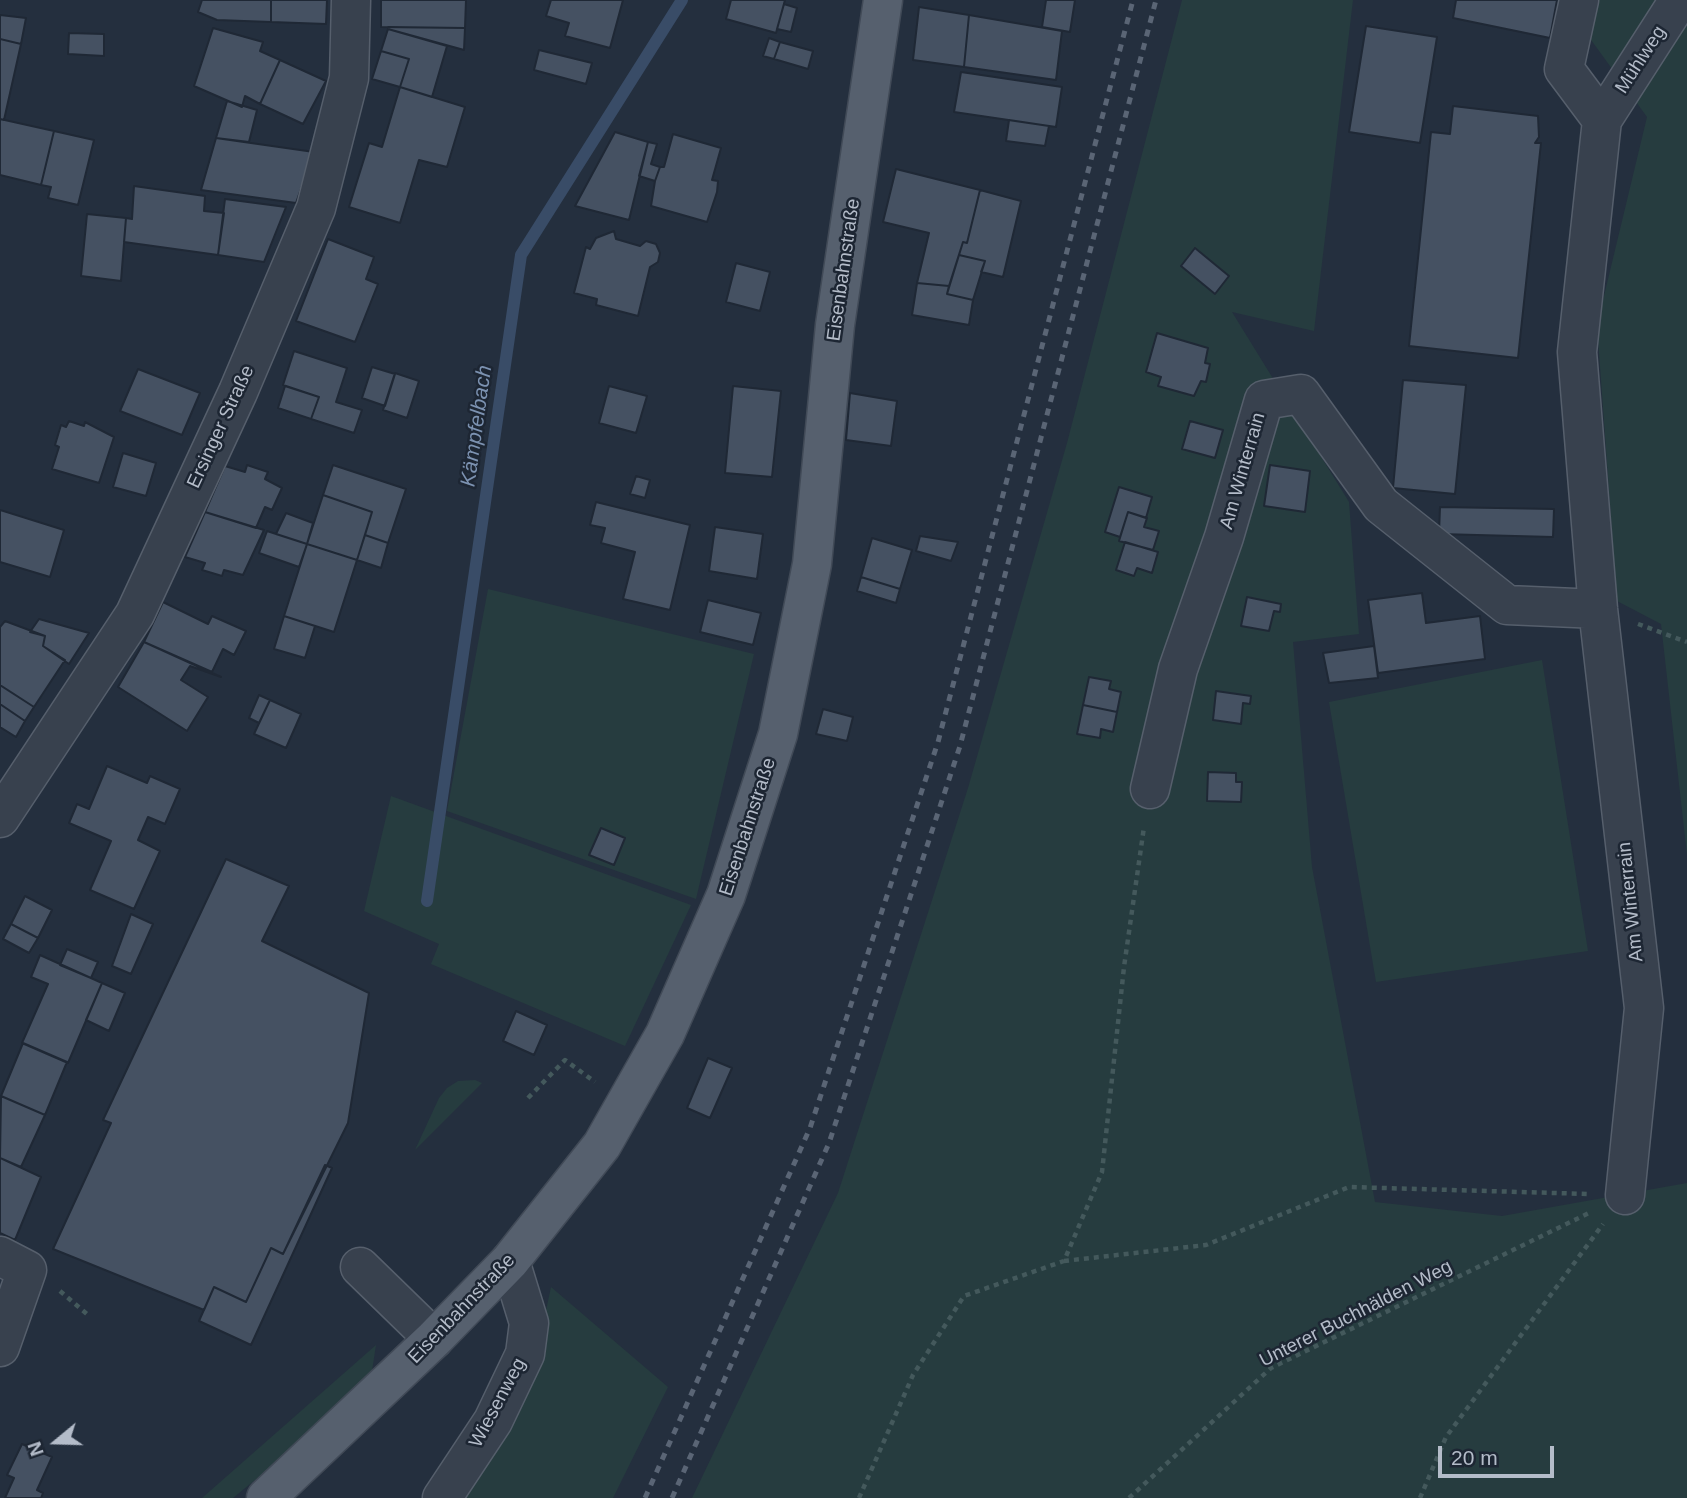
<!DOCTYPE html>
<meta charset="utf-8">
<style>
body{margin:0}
#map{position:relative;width:1687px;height:1498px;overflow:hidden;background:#242f3e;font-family:Helvetica,sans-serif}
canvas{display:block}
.north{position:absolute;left:21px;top:1407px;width:70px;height:70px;-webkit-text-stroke:5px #1d2633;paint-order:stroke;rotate:251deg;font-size:19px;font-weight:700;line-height:28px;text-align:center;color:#b4bcc9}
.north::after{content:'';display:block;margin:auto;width:24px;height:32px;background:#b4bcc9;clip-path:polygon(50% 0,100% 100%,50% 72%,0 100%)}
.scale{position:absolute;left:1438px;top:1446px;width:116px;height:32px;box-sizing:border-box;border:4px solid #b4bcc9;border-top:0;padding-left:9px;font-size:21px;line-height:24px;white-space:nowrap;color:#b4bcc9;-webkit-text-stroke:5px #1d2633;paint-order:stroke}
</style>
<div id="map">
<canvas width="1687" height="1498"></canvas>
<div class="north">N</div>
<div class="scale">20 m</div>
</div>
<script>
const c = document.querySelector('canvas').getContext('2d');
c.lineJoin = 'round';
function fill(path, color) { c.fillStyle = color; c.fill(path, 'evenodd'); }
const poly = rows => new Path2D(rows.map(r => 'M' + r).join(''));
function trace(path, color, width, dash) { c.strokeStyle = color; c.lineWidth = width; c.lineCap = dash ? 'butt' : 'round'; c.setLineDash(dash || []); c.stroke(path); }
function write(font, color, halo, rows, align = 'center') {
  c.font = font + ' Helvetica,sans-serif'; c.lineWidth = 5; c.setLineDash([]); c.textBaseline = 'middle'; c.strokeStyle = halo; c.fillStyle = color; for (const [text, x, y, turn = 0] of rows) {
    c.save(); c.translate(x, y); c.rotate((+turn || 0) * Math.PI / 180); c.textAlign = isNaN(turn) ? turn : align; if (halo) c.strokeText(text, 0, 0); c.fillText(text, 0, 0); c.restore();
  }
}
const green = poly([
 [1182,0,1353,0,1314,331,1232,312,1349,502,1359,634,1293,642,1312,867,1375,1202,1502,1216,1687,1183,1687,1498,692,1498,838,1193,968,788,1067,443],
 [1595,0,1687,0,1687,855,1661,624,1617,601,1597,325,1647,117,1586,33],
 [488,589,754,654,696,899,447,811],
 [1542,660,1588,951,1376,982,1329,702],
 [391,796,691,905,625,1046,431,964,439,944,364,911],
 [475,1080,482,1083,415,1150,439,1098,447,1088,458,1081],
 [551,1287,668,1387,613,1498,466,1498,496,1442,542,1329],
 [376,1345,372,1371,266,1471,233,1498,202,1498]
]);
const stream = poly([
 [427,901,521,255,682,0]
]);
const building = poly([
 [202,0,271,0,271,22,217,20,198,12,202,0],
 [271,0,327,0,326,24,271,22,271,0],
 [381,0,466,0,465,28,381,27,381,0],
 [551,0,623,0,610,48,565,36,569,23,546,16,551,0],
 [731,0,785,0,776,33,726,19,731,0],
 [1046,0,1075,0,1070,32,1042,27,1046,0],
 [1456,0,1557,0,1550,38,1453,18,1456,0],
 [784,4,797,8,791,32,777,29,784,4],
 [919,7,969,15,964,67,913,60,919,7],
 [0,15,26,18,21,44,0,39,0,15],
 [969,15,1062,31,1056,80,964,67,969,15],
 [1366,26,1437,37,1420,143,1349,132,1366,26],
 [388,27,465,28,464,50,388,29,388,27],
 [213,28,263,42,260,51,280,60,260,104,245,96,242,107,194,86,213,28],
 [388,29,447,46,432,97,400,87,409,59,381,51,388,29],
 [69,33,104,34,104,56,68,54,69,33],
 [769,38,780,42,774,59,763,56,769,38],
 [0,39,21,44,4,120,0,119,0,39],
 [780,42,813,51,808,69,774,59,780,42],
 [539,50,592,63,586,84,534,70,539,50],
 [381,51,409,59,400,87,372,79,381,51],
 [280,60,326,81,303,124,260,104,280,60],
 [961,72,1062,87,1056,127,954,112,961,72],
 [400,87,465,107,447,167,419,160,400,223,349,207,369,143,382,147,400,87],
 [227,101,257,110,249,142,216,138,227,101],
 [1453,106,1538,116,1539,137,1535,143,1541,143,1518,358,1409,346,1431,132,1450,134,1453,106],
 [0,119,54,131,41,185,0,175,0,119],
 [1009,120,1049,126,1045,146,1006,141,1009,120],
 [54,131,94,140,78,205,48,198,51,187,41,185,54,131],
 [615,132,648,142,629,220,575,206,615,132],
 [673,134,721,148,712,180,718,181,717,192,707,222,651,206,655,181,660,167,664,167,673,134],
 [216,138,314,152,296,203,201,190,216,138],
 [648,142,657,144,651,164,660,167,655,181,639,176,648,142],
 [896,169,980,190,967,243,963,242,949,286,917,283,929,233,883,222,896,169],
 [134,186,205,196,204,211,224,213,218,255,124,242,126,218,132,219,134,186],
 [980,190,1021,201,1003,277,981,272,985,261,959,255,963,242,967,243,980,190],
 [225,199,286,207,264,262,218,255,225,199],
 [87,214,126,218,121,281,81,276,87,214],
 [614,231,616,239,640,246,646,241,656,244,660,253,658,262,650,267,638,316,596,305,597,299,574,293,586,247,590,249,596,238,614,231],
 [328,239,374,257,366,279,378,284,355,342,296,321,328,239],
 [1195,248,1229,276,1215,294,1181,266,1195,248],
 [959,255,985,261,973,300,947,294,959,255],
 [736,263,770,272,760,311,726,302,736,263],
 [917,283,949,286,947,294,973,300,969,325,912,315,917,283],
 [1157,333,1208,348,1205,363,1210,364,1206,382,1201,381,1194,396,1158,386,1161,377,1146,372,1157,333],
 [294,351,347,368,336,402,362,410,354,433,311,419,319,397,283,385,294,351],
 [372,367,395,374,385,406,362,398,372,367],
 [138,369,200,393,182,435,120,411,138,369],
 [395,373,419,381,407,418,383,410,395,373],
 [1403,380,1466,385,1455,494,1393,488,1403,380],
 [285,386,319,397,311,419,278,408,285,386],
 [609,386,647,396,636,433,599,423,609,386],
 [733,386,781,391,772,477,725,473,733,386],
 [850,393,897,401,891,446,846,440,850,393],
 [69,421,84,426,85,422,114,437,99,483,52,469,59,447,55,445,61,425,66,427,69,421],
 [1190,421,1223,430,1215,458,1182,449,1190,421],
 [123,453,156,463,146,496,113,487,123,453],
 [247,465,268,472,265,479,282,488,272,510,265,507,256,528,205,512,225,466,245,472,247,465],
 [333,465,406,489,388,543,365,535,372,512,323,495,333,465],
 [1270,465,1310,471,1305,512,1264,506,1270,465],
 [636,476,650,480,645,498,630,494,636,476],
 [1119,487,1152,497,1146,518,1128,512,1120,537,1105,532,1119,487],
 [323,495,372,512,357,560,307,544,323,495],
 [596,502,690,525,670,610,623,599,635,552,601,543,605,528,590,525,596,502],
 [1440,507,1554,509,1553,537,1439,534,1440,507],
 [0,510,64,530,50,577,0,562,0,510],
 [205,512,264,530,243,575,224,570,222,576,202,570,205,563,185,557,205,512],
 [1128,512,1147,518,1144,527,1159,531,1153,550,1119,541,1128,512],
 [286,513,313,523,307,544,276,534,286,513],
 [715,527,763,534,757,579,709,571,715,527],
 [267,531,307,544,299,567,259,553,267,531],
 [365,535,388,543,381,568,357,560,365,535],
 [920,536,958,542,951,561,916,551,920,536],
 [872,538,912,550,900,589,861,577,872,538],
 [1125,542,1158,552,1152,573,1137,568,1134,576,1116,570,1125,542],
 [307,544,357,560,334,632,284,616,307,544],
 [861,577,900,589,896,603,857,591,861,577],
 [1422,593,1426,623,1480,616,1485,659,1378,673,1368,600,1422,593],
 [1247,597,1281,604,1280,612,1274,611,1269,631,1241,626,1247,597],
 [708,600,761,613,753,645,700,632,708,600],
 [163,602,208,624,212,616,246,631,234,655,223,649,212,672,144,642,163,602],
 [284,616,315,626,305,658,274,649,284,616],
 [39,619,89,633,69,664,43,646,45,636,30,632,39,619],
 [5,621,45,636,43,646,65,660,34,707,0,685,0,627,5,621],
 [144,642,221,677,190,666,181,680,208,697,187,731,118,687,144,642],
 [1374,646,1378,678,1329,683,1323,653,1374,646],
 [1089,677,1111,681,1109,689,1121,692,1117,712,1083,705,1089,677],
 [0,685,34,707,25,721,0,704,0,685],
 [1216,691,1251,696,1250,704,1243,703,1241,724,1213,720,1216,691],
 [259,695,270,700,259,723,249,718,259,695],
 [270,700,301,714,286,748,254,734,270,700],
 [0,704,25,721,16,737,0,727,0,704],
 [1083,705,1117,712,1113,732,1101,729,1100,738,1077,734,1083,705],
 [823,709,853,717,847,741,816,734,823,709],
 [107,766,147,783,150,776,180,789,165,824,148,817,138,840,160,851,134,909,90,890,111,841,69,823,77,804,89,809,107,766],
 [1208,772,1236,773,1236,782,1242,782,1241,802,1207,801,1208,772],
 [601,828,625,838,614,865,589,855,601,828],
 [226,859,289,886,262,941,369,993,348,1123,283,1254,271,1248,246,1302,214,1287,204,1310,53,1249,111,1123,103,1120,226,859],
 [25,896,52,910,38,938,11,924,25,896],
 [131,914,153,924,131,974,112,966,131,914],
 [11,924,38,938,29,953,3,939,11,924],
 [67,949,98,962,91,978,60,965,67,949],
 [40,955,102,983,68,1063,22,1043,48,984,31,977,40,955],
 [102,983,125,993,109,1031,86,1020,102,983],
 [516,1011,547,1025,534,1055,503,1041,516,1011],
 [23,1043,67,1062,45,1115,1,1096,23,1043],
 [708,1058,732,1068,710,1118,687,1108,708,1058],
 [1,1096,45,1115,21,1167,0,1158,1,1096],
 [0,1158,41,1177,15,1240,0,1233,0,1158],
 [325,1165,332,1168,251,1345,199,1321,214,1287,246,1302,271,1248,283,1254,325,1165],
 [22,1444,52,1457,37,1490,43,1493,41,1498,5,1498,14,1478,7,1475,22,1444]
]);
const path = poly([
 [1638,624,1687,642],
 [528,1098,565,1060,595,1082],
 [1064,1261,1206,1245,1349,1187,1589,1194],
 [60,1291,88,1315],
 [859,1498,913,1375,964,1296,1064,1261,1102,1172,1124,967,1144,827],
 [1129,1498,1271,1368,1591,1212],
 [1420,1498,1446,1437,1603,1224]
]);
const minor = poly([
 [1579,0,1564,69,1602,120,1577,352,1598,609,1644,1008,1625,1195],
 [1602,120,1679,0],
 [1150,789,1178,669,1224,537,1264,400,1301,394,1381,505,1507,605,1598,609],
 [0,818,135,614,238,392,316,208,349,78,351,0],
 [0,1256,27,1270,0,1347],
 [360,1267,434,1339],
 [442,1498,493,1421,525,1354,529,1323,510,1261]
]);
const major = poly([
 [266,1498,434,1339,510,1261,602,1145,665,1034,726,895,778,734,812,564,835,325,883,0]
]);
const rail = poly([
 [645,1498,810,1128,938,742,1133,0],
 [672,1498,829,1143,960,746,1156,0]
]);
const streetNames = [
 ["Mühlweg",1641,60,-57],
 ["Eisenbahnstraße",844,270,-82],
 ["Ersinger Straße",221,427,-65],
 ["Am Winterrain",1243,471,-74],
 ["Eisenbahnstraße",748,827,-72],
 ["Am Winterrain",1631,902,-96],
 ["Eisenbahnstraße",462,1309,-46],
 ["Unterer Buchhälden Weg",1356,1314,-27],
 ["Wiesenweg",498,1403,-62]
];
const waterNames = [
 ["Kämpfelbach",477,426,-82]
];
fill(green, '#263c3f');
trace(stream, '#394c67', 12);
fill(building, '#455162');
trace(building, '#1f2835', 2);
trace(minor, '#565f6c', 41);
trace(major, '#414a57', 41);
trace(path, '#44595c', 4.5, [5, 5]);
trace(minor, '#38414e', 38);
trace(major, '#56606e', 38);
trace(rail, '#5a6575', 5, [7, 7]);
write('19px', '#b4bcc9', '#1d2633', streetNames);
write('italic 21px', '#7c92b1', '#1d2633', waterNames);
</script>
